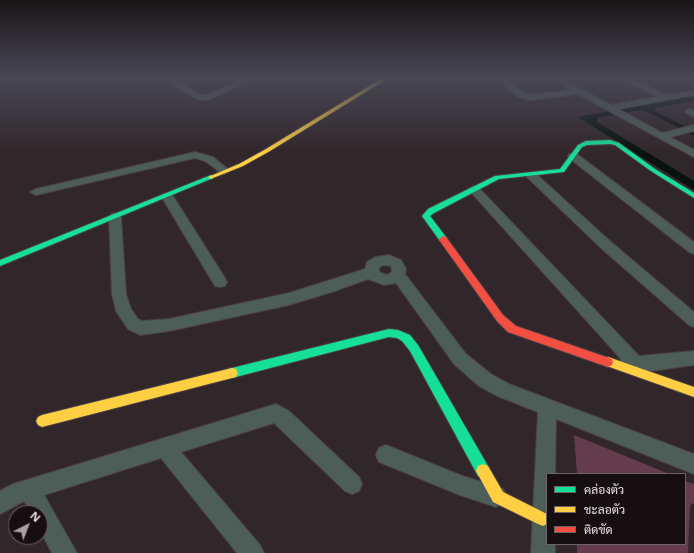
<!DOCTYPE html>
<meta charset="utf-8">
<style>
body{margin:0}
#map{position:relative;width:694px;height:553px;overflow:hidden;background:#31262a;font-family:"Open Sans",Sarabun,sans-serif}
canvas{display:block}
.legend{position:absolute;left:546px;top:473px;width:140px;height:72px;box-sizing:border-box;background:#170e11;border:1px solid #6d6366;margin:0;padding:5px 7px;list-style:none;font-size:12px;color:#efe2e6}
.legend li{display:flex;align-items:center;gap:8px;height:20px}
.legend b{width:20px;border:1px solid #6d6366}
.north{position:absolute;left:8px;top:505px;width:40px;height:40px;box-sizing:border-box;background:#170e11;border:1px solid #6d6366;border-radius:50%;rotate:42deg;font-size:11px;font-weight:700;line-height:16px;text-align:center;color:#efe2e6}
.north::after{content:'';display:block;margin:auto;width:14px;height:18px;background:#aca0a4;clip-path:polygon(50% 0,100% 100%,50% 72%,0 100%)}
</style>
<div id="map">
<canvas width="694" height="553"></canvas>
<ul class="legend">
<li><b style="height:5px;background:#16e098"></b>คล่องตัว</li>
<li><b style="height:5px;background:#ffcf43"></b>ชะลอตัว</li>
<li><b style="height:5px;background:#f24e42"></b>ติดขัด</li>
</ul>
<div class="north">N</div>
</div>
<script>
const c = document.querySelector('canvas').getContext('2d');
c.lineJoin = 'round';
function fill(path, color) { c.fillStyle = color; c.fill(path, 'evenodd'); }
const poly = rows => new Path2D(rows.map(r => 'M' + r).join(''));
function trace(path, color, width, dash) { c.strokeStyle = color; c.lineWidth = width; c.lineCap = dash ? 'butt' : 'round'; c.setLineDash(dash || []); c.stroke(path); }
const green = poly([
 [574,435,669,474,577,474],
 [685,481,694,484,694,504,692,503,690,507,688,553,577,553,577,544,685,544]
]);
const water = poly([
 [694,95,694,101,655,108,655,111,694,131,694,136,648,112,640,110,598,118,597,122,694,181,694,190,578,117]
]);
const street = poly([
 [159,77,169,77,202,95,206,95,250,77,260,77,207,100,197,99,159,77],
 [495,77,503,77,525,93,532,95,571,90,549,77,558,77,611,105,658,97,618,77,628,77,667,95,694,91,694,95,618,109,662,133,694,125,694,131,670,137,694,150,694,157,578,94,531,100,519,97,495,77],
 [685,77,694,77,694,82,685,79,685,77],
 [689,109,694,111,694,117,685,112,689,109],
 [195,152,213,157,230,171,225,174,221,173,205,161,195,158,36,195,30,192,36,189,195,152],
 [573,153,577,154,694,242,694,254,689,252,569,158,568,156,569,154,573,153],
 [531,172,535,173,611,242,694,312,694,327,689,325,601,248,527,177,526,175,531,172],
 [474,186,478,187,639,356,694,351,694,365,651,371,627,372,621,369,619,364,621,359,470,191,468,189,474,186],
 [167,193,171,194,173,196,225,278,227,282,225,286,220,287,215,286,161,196,163,194,167,193],
 [115,213,119,214,121,217,126,294,131,309,138,319,142,321,169,319,289,293,365,269,367,262,375,257,389,255,401,260,406,269,405,274,466,354,491,374,509,384,694,454,694,474,556,419,555,474,547,474,547,544,555,544,555,553,531,553,538,412,497,396,479,386,454,364,396,283,384,285,368,279,332,292,289,305,169,331,140,335,128,329,116,311,112,294,109,217,111,214,115,213],
 [383,265,391,266,392,272,387,275,379,272,379,268,383,265],
 [276,404,289,411,359,477,362,484,359,491,352,494,345,491,274,423,181,452,260,545,264,553,237,553,161,458,44,495,77,553,52,553,40,530,40,513,31,513,24,501,0,514,0,491,13,484,276,404],
 [386,445,460,475,503,489,507,496,503,503,496,507,460,495,379,462,376,455,379,448,386,445]
]);
const fast = poly([
 [610,140,619,143,655,169,694,193,694,198,651,171,615,145,610,144,587,145,582,147,564,172,499,179,434,213,430,216,446,237,447,239,446,241,440,241,422,216,428,209,495,176,560,169,578,145,586,141,610,140],
 [211,175,213,176,213,178,0,266,0,260,211,175],
 [389,329,398,330,410,335,418,345,488,466,490,471,488,476,483,478,478,476,410,351,402,341,397,338,389,337,232,378,228,377,226,373,228,369,232,368,389,329]
]);
const slow = poly([
 [384,77,390,77,270,151,243,166,213,178,211,179,208,177,239,164,266,149,384,77],
 [608,357,694,387,694,397,604,365,603,362,604,359,608,357],
 [232,368,236,369,238,373,236,377,232,378,42,427,38,425,36,421,38,417,42,415,232,368],
 [483,464,488,466,503,492,547,514,547,524,543,526,538,524,493,502,476,471,478,466,483,464]
]);
const jam = poly([
 [443,236,446,237,503,315,516,326,612,359,613,362,612,365,608,367,508,332,497,321,440,241,439,239,443,236]
]);
fill(green, '#643c4d');
fill(water, '#08120e');
trace(street, '#4b4145', 2);
trace(fast, '#4b4145', 2);
trace(slow, '#4b4145', 2);
trace(jam, '#4b4145', 2);
fill(street, '#4d5d58');
fill(fast, '#16e098');
fill(slow, '#ffcf43');
fill(jam, '#f24e42');
const sky = c.createLinearGradient(0, 0, 0, 155);
sky.addColorStop(0, '#1b1517');
sky.addColorStop(0.5, '#484755');
sky.addColorStop(1, '#48475500');
c.fillStyle = sky;
c.fillRect(0, 0, 694, 155);
</script>
